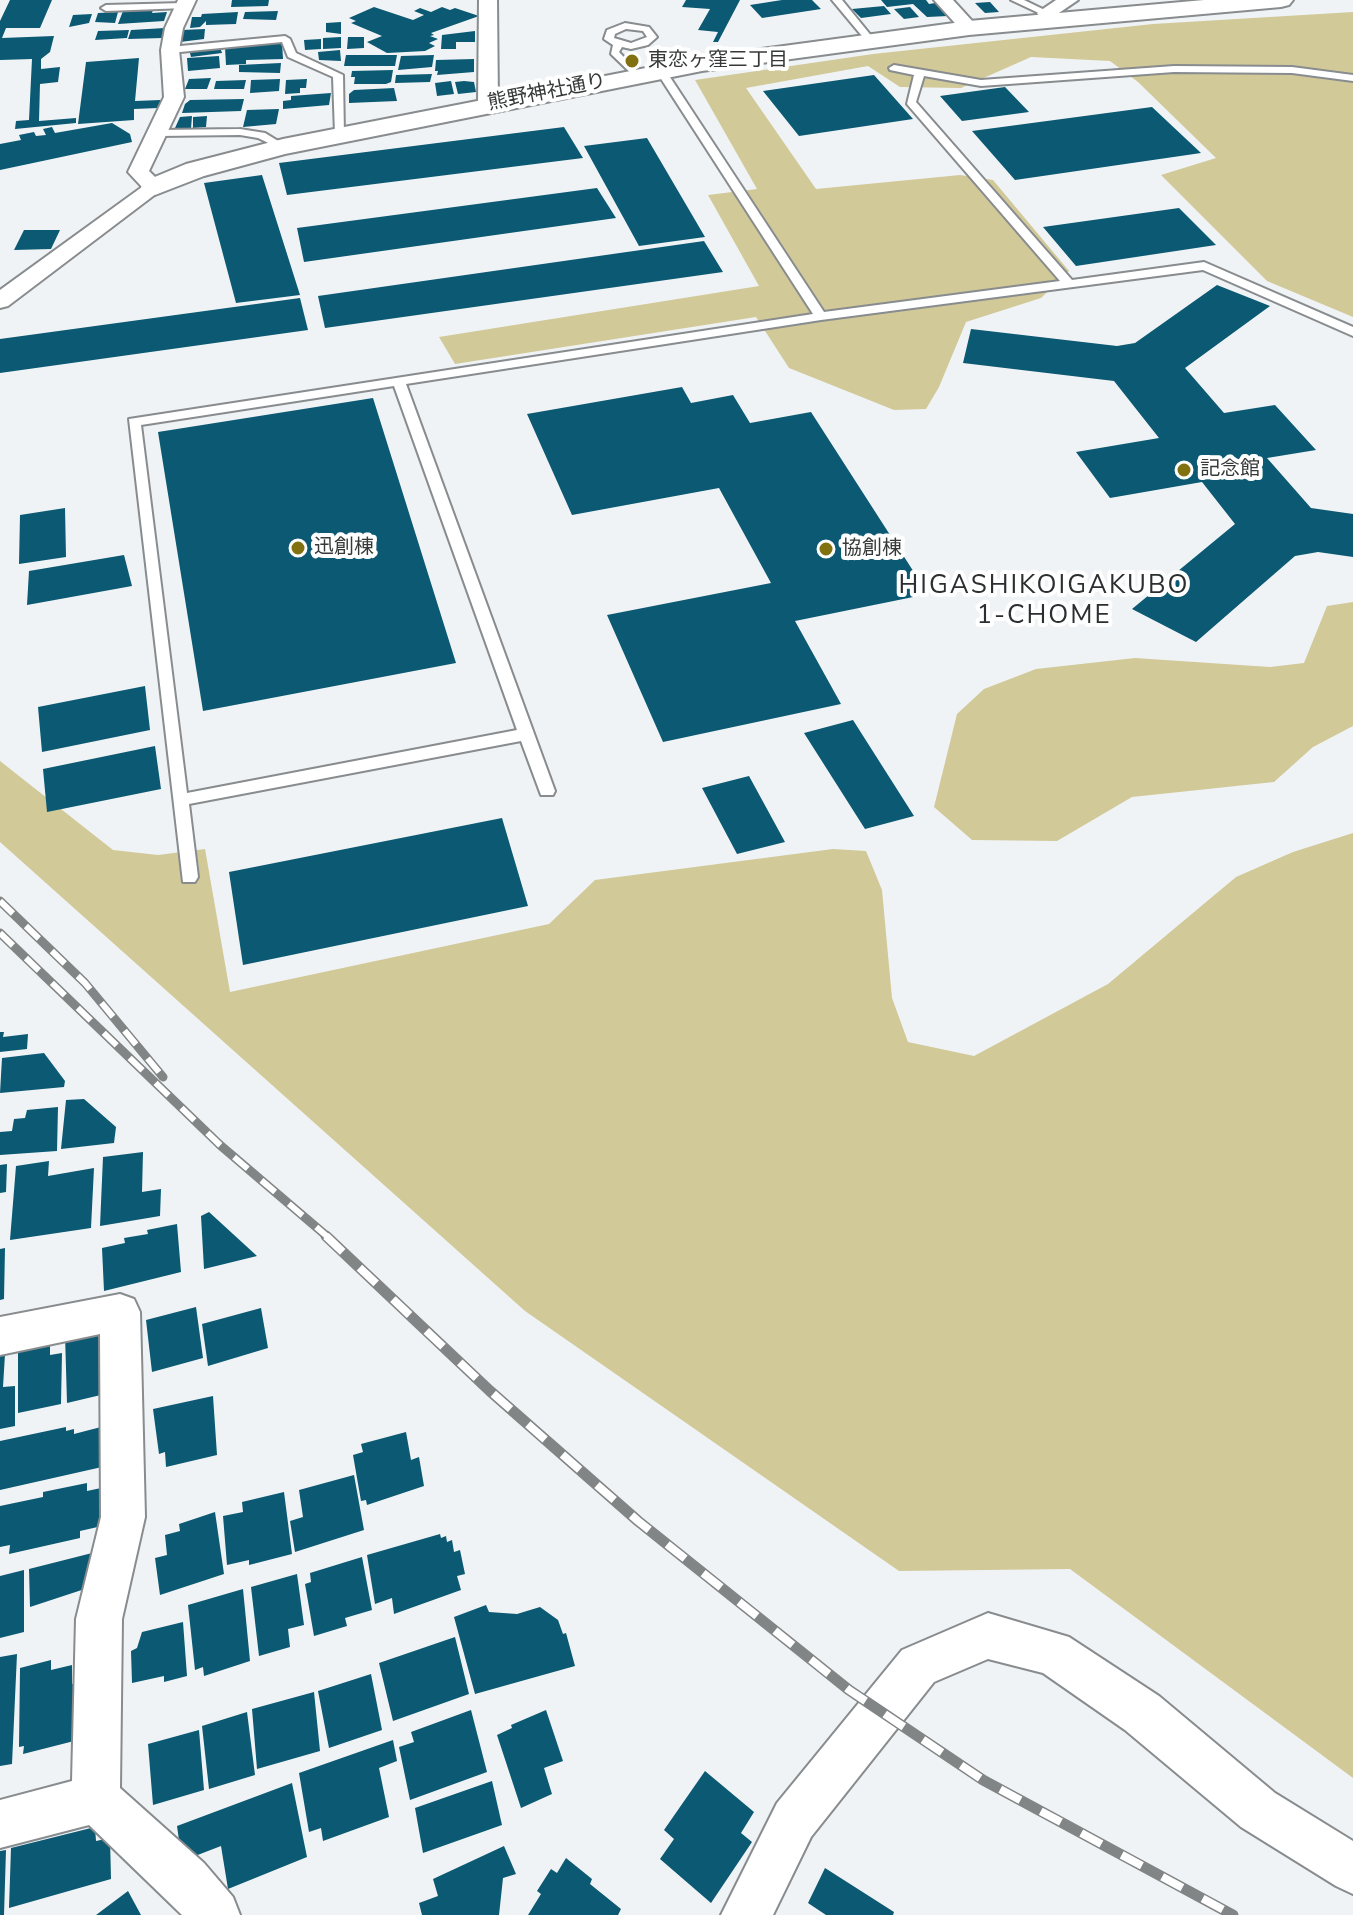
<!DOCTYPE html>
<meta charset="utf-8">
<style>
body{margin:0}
canvas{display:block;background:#eff3f5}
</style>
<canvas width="1353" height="1915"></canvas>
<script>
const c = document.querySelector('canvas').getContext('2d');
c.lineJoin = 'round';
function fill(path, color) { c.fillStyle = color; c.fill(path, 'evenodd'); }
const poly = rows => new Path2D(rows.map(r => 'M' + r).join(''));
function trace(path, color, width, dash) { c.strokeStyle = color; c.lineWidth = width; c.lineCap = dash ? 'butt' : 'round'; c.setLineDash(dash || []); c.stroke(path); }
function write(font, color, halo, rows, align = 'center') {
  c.font = font + ' "Nunito Sans","Noto Sans JP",sans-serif'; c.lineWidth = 8; c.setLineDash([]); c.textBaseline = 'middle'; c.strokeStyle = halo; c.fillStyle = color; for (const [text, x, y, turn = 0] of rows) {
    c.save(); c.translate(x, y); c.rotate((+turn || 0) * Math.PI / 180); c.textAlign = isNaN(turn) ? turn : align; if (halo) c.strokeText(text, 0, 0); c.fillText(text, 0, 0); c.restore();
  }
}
const green = poly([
 [1353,12,1353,317,1267,281,1161,175,1216,158,1138,82,1110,61,1031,57,961,88,900,87,868,66,746,88,816,189,960,175,993,180,1069,271,1041,298,966,322,939,387,926,409,894,410,789,368,756,317,455,364,439,337,759,286,708,195,757,189,695,80,873,54,1153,24],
 [1353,602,1353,726,1313,747,1274,782,1132,797,1057,841,972,840,934,807,957,714,984,689,1036,669,1135,658,1270,667,1304,663,1327,606],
 [0,761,113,850,158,855,205,849,230,992,549,924,595,880,833,849,866,851,882,890,892,998,908,1042,974,1056,1108,984,1236,877,1293,852,1353,833,1353,1778,1070,1569,899,1571,525,1311,0,842]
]);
const building = poly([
 [10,0,52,0,40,28,6,28,2,38,54,36,50,52,41,59,41,69,60,67,58,82,40,84,39,121,76,118,76,123,15,129,16,121,29,120,32,59,0,60,0,21],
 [232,0,269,0,268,6,231,7],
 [686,0,740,0,718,42,713,42,718,32,698,30,710,9,682,7],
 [782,0,812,0,821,9,762,18,750,5],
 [881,0,926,0,929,4,935,3,948,16,927,17,913,4,887,7],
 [990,2,999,12,985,13,975,3],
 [884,6,891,14,861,18,852,9],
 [374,7,413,20,424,15,414,11,420,8,431,12,442,7,450,10,455,8,479,16,431,33,434,35,430,36,438,39,429,43,435,46,425,51,387,53,367,42,382,36,351,23,356,21,349,18],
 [910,7,919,17,904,19,894,9],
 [153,10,152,13,167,12,164,21,118,24,123,11],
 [278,11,276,20,243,19,245,12],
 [118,12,115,23,95,22,98,13],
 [238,12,236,24,206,25,206,21,200,27,190,28,192,17,201,17,202,14],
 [92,14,89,23,69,27,73,15],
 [341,22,341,34,326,32,326,23],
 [165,28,163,38,128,39,131,30],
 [205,29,204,39,180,42,182,30],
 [129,30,127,38,95,40,98,31],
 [475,31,475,42,456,42,456,49,441,49,442,35],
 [341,37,341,48,323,49,323,38],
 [348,37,364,37,364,48,347,49],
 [321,39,321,49,305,50,304,40],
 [282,42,283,59,246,60,246,64,226,65,225,47],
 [220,47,222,53,191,57,190,53,198,50],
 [340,50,341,61,319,60,318,52],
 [346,55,397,55,395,66,344,66],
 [434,55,432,67,398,70,401,56],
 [219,56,220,68,188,71,187,58],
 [139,58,135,101,161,100,158,108,134,109,134,120,78,124,86,62],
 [474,59,474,72,437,75,438,71,435,71,436,60],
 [281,63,280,73,239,72,239,65],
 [393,70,391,82,386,84,354,84,355,77,351,77,352,71],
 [432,74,430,82,395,83,396,75],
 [874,75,913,119,799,136,763,91],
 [211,78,207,89,185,89,189,79],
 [280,79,279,91,250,93,251,80],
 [307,79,306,88,300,88,300,93,285,94,286,80],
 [246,80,244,89,214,89,216,81],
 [451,81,454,94,437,96,435,83],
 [464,81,474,82,476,92,458,94,455,82],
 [1005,87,1029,112,962,121,940,96],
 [394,88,397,101,349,103,349,94,354,90],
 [331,93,329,105,283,109,283,101,291,100,291,96],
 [244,99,241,111,182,113,185,104,190,100],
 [1152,107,1201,153,1015,180,972,131],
 [279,109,276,124,243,127,247,110],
 [192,116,191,128,175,128,180,117],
 [207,116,206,127,193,128,193,117],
 [112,123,130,134,132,142,0,170,0,144,21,140,19,135,34,132,36,136,46,135,43,129,52,127,55,133],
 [564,127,583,158,287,195,279,163],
 [647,138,705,237,639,246,584,146],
 [262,175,300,295,236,303,204,183],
 [597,188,616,218,304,262,297,228],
 [1179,208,1216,245,1076,266,1043,227],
 [24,230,60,230,51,249,14,250],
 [704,241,723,272,325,328,318,296],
 [1217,285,1270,306,1185,368,1224,413,1275,405,1316,450,1267,458,1311,508,1353,514,1353,557,1318,552,1295,556,1196,642,1132,609,1235,524,1202,482,1110,498,1076,452,1159,438,1114,381,963,363,971,329,1117,346,1135,343],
 [300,298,308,330,0,373,0,339],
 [682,387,691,403,733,395,750,423,811,412,928,594,795,621,841,704,663,742,607,615,771,583,719,488,572,515,527,414],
 [373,398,456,663,203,711,158,432],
 [65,508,66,557,19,564,20,515],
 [124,555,132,586,27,605,29,571],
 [145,686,150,730,42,752,38,707],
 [853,720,914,816,865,829,804,733],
 [155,746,161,789,47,812,43,769],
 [749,776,785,842,737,854,702,788],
 [502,818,528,906,243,965,229,872],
 [0,1032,4,1032,3,1037,28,1034,27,1049,0,1052],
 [44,1053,65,1081,64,1087,0,1093,2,1058],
 [84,1099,116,1127,114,1143,61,1149,66,1100],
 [58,1107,57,1151,0,1155,0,1132,12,1131,14,1119,25,1118,27,1110],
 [143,1152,142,1192,161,1189,160,1216,100,1226,103,1157],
 [49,1161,48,1176,94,1168,91,1228,10,1240,16,1166],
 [7,1164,6,1192,0,1193,0,1165],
 [209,1212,257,1256,204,1269,201,1216],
 [177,1224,181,1272,104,1291,102,1248,125,1243,124,1238,148,1234,147,1230],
 [5,1248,4,1299,0,1300,0,1249],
 [196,1307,203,1358,152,1372,146,1320],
 [261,1308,268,1348,208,1366,202,1324],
 [99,1331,100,1356,104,1355,105,1394,67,1403,65,1334],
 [50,1344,50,1355,62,1353,61,1404,18,1413,18,1352],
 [5,1354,3,1387,15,1386,15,1426,0,1429,0,1355],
 [213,1396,217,1455,166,1467,165,1452,159,1454,153,1409],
 [66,1427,66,1431,74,1429,74,1434,101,1427,102,1467,0,1490,0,1441],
 [406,1432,411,1460,419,1457,424,1486,367,1505,366,1500,361,1501,353,1455,363,1452,361,1444],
 [354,1475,364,1530,295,1552,290,1521,303,1517,299,1490],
 [87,1483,87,1491,101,1488,102,1526,80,1531,80,1538,9,1554,10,1545,0,1547,0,1506,43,1497,43,1492],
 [284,1492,292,1554,249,1565,249,1560,227,1565,223,1516,243,1512,242,1502],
 [215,1512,224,1574,160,1595,155,1558,167,1555,165,1535,180,1531,179,1524],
 [440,1534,441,1538,446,1536,447,1542,452,1540,454,1552,460,1550,465,1574,457,1576,461,1590,394,1614,392,1598,375,1604,367,1555],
 [104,1550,106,1582,30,1607,29,1569],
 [362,1557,372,1610,345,1618,347,1626,314,1636,305,1584,311,1582,310,1573],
 [24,1570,24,1632,0,1638,0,1576],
 [297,1574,304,1625,288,1629,290,1647,259,1656,251,1587],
 [243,1589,250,1661,204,1676,203,1667,195,1670,188,1605],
 [486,1605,489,1612,517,1614,540,1607,558,1620,563,1634,566,1633,575,1666,475,1694,454,1617],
 [183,1622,187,1676,164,1682,164,1676,132,1683,131,1651,137,1648,142,1632],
 [455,1637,469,1694,393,1721,379,1663],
 [17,1654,12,1764,0,1766,0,1657],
 [51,1660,51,1670,72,1665,72,1684,77,1683,78,1740,23,1754,24,1746,19,1747,20,1668],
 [371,1674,382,1730,329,1748,318,1691],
 [314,1692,320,1751,257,1769,252,1709],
 [471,1710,487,1772,410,1800,399,1747,414,1742,411,1732],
 [546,1710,563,1761,544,1768,552,1794,521,1808,497,1735,512,1728,511,1725],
 [247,1712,255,1775,209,1789,202,1726],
 [199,1730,204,1790,153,1805,148,1744],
 [393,1740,397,1761,379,1768,389,1817,323,1841,321,1828,309,1832,299,1773],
 [705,1771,754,1812,741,1833,752,1842,711,1903,660,1859,674,1839,664,1830],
 [492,1781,502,1825,423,1853,415,1808],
 [292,1783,307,1857,228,1889,221,1846,182,1861,177,1826],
 [95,1827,96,1841,110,1838,111,1879,9,1908,11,1848],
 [504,1846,516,1874,503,1878,499,1915,422,1915,419,1903,438,1896,433,1879],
 [6,1850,4,1915,0,1915,0,1851],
 [566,1858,592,1879,590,1884,621,1909,618,1915,528,1915,541,1894,537,1891,551,1869,557,1873],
 [825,1868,894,1912,893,1915,826,1915,808,1903],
 [128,1891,141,1915,96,1915]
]);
const lane = poly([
 [832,0,842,0,873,38,873,42,867,42,832,0],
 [1011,0,1024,0,1051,13,1043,15,1011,0],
 [183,3,186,4,186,8,106,11,101,8,106,5,183,3],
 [625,23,649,27,657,37,648,45,631,49,622,47,619,52,642,76,637,79,611,54,613,45,604,39,607,30,625,23],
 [626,29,643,31,647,37,631,43,614,38,615,34,626,29],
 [285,36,290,39,296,53,343,75,344,136,335,134,333,77,288,57,282,42,170,53,165,50,170,47,285,36],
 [894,65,981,80,1174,66,1292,67,1353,75,1353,81,1292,73,1174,72,981,86,924,76,916,102,1072,280,1204,262,1353,327,1353,336,1203,270,821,320,406,384,555,791,553,795,541,795,521,741,189,804,198,877,195,882,183,882,129,419,813,314,656,71,661,68,666,71,824,312,1060,281,907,104,914,75,890,70,889,68,894,65],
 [394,386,517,730,187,793,141,425,394,386],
 [240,129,265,133,288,147,283,150,258,138,240,135,158,136,153,133,158,130,240,129]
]);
const street = poly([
 [178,0,196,0,183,28,179,50,184,97,149,171,165,187,8,306,0,308,0,290,142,187,128,172,164,97,161,50,165,28,178,0],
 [479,0,497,0,498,104,488,110,478,104,479,0],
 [934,0,953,0,975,24,978,28,975,32,963,32,934,0],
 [1056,0,1078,0,1056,15,1060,20,1057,24,1045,24,1037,13,1056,0],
 [120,1294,134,1299,140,1312,145,1517,122,1619,120,1788,204,1863,233,1897,240,1915,182,1915,89,1825,0,1848,0,1800,72,1781,76,1619,101,1517,100,1334,0,1355,0,1317,120,1294],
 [988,1613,1069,1637,1159,1696,1275,1793,1353,1841,1353,1894,1336,1886,1241,1827,1125,1730,1043,1673,988,1659,934,1682,811,1837,773,1915,721,1915,777,1803,902,1650,988,1613]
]);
const secondary = poly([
 [1204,0,1293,0,1289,5,1281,7,969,35,702,71,285,154,204,176,155,195,145,193,141,187,145,181,186,164,283,139,702,57,969,21,1204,0]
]);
const railFar1 = poly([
 [0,901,85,983,163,1077],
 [0,933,220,1145,329,1238]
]);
const rail = poly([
 [326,1236,490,1391,638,1521,849,1690,983,1780,1233,1915]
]);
const markers = [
 [632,61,8,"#827111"],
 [1184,470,8,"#827111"],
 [298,548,8,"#827111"],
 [826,549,8,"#827111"]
];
const farPoinames = [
 ["東恋ヶ窪三丁目",648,61],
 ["記念館",1200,470],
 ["迅創棟",314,548],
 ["協創棟",842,549]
];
const farStreetnames = [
 ["熊野神社通り",547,93,-11]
];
const neighbourhoodNames = [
 ["HIGASHIKOIGAKUBO",1044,587],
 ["1-CHOME",1044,617]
];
fill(green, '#d2c999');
fill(building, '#0b5972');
trace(lane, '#888c8e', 4);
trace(street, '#888c8e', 4);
trace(secondary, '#888c8e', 4);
fill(lane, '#fff');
fill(street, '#fff');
fill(secondary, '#fff');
trace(railFar1, '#828586', 9);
trace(rail, '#828586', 11);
trace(railFar1, '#fff', 6, [18]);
trace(rail, '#fff', 8, [23]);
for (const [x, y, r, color] of markers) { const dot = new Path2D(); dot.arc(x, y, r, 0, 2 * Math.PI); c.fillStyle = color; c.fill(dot); trace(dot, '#fff', 3); }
write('20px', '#373939', '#fff', farPoinames, 'left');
write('20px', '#373939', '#fff', farStreetnames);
c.letterSpacing = '2px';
write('26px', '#2b2f30', '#fff', neighbourhoodNames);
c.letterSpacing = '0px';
</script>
